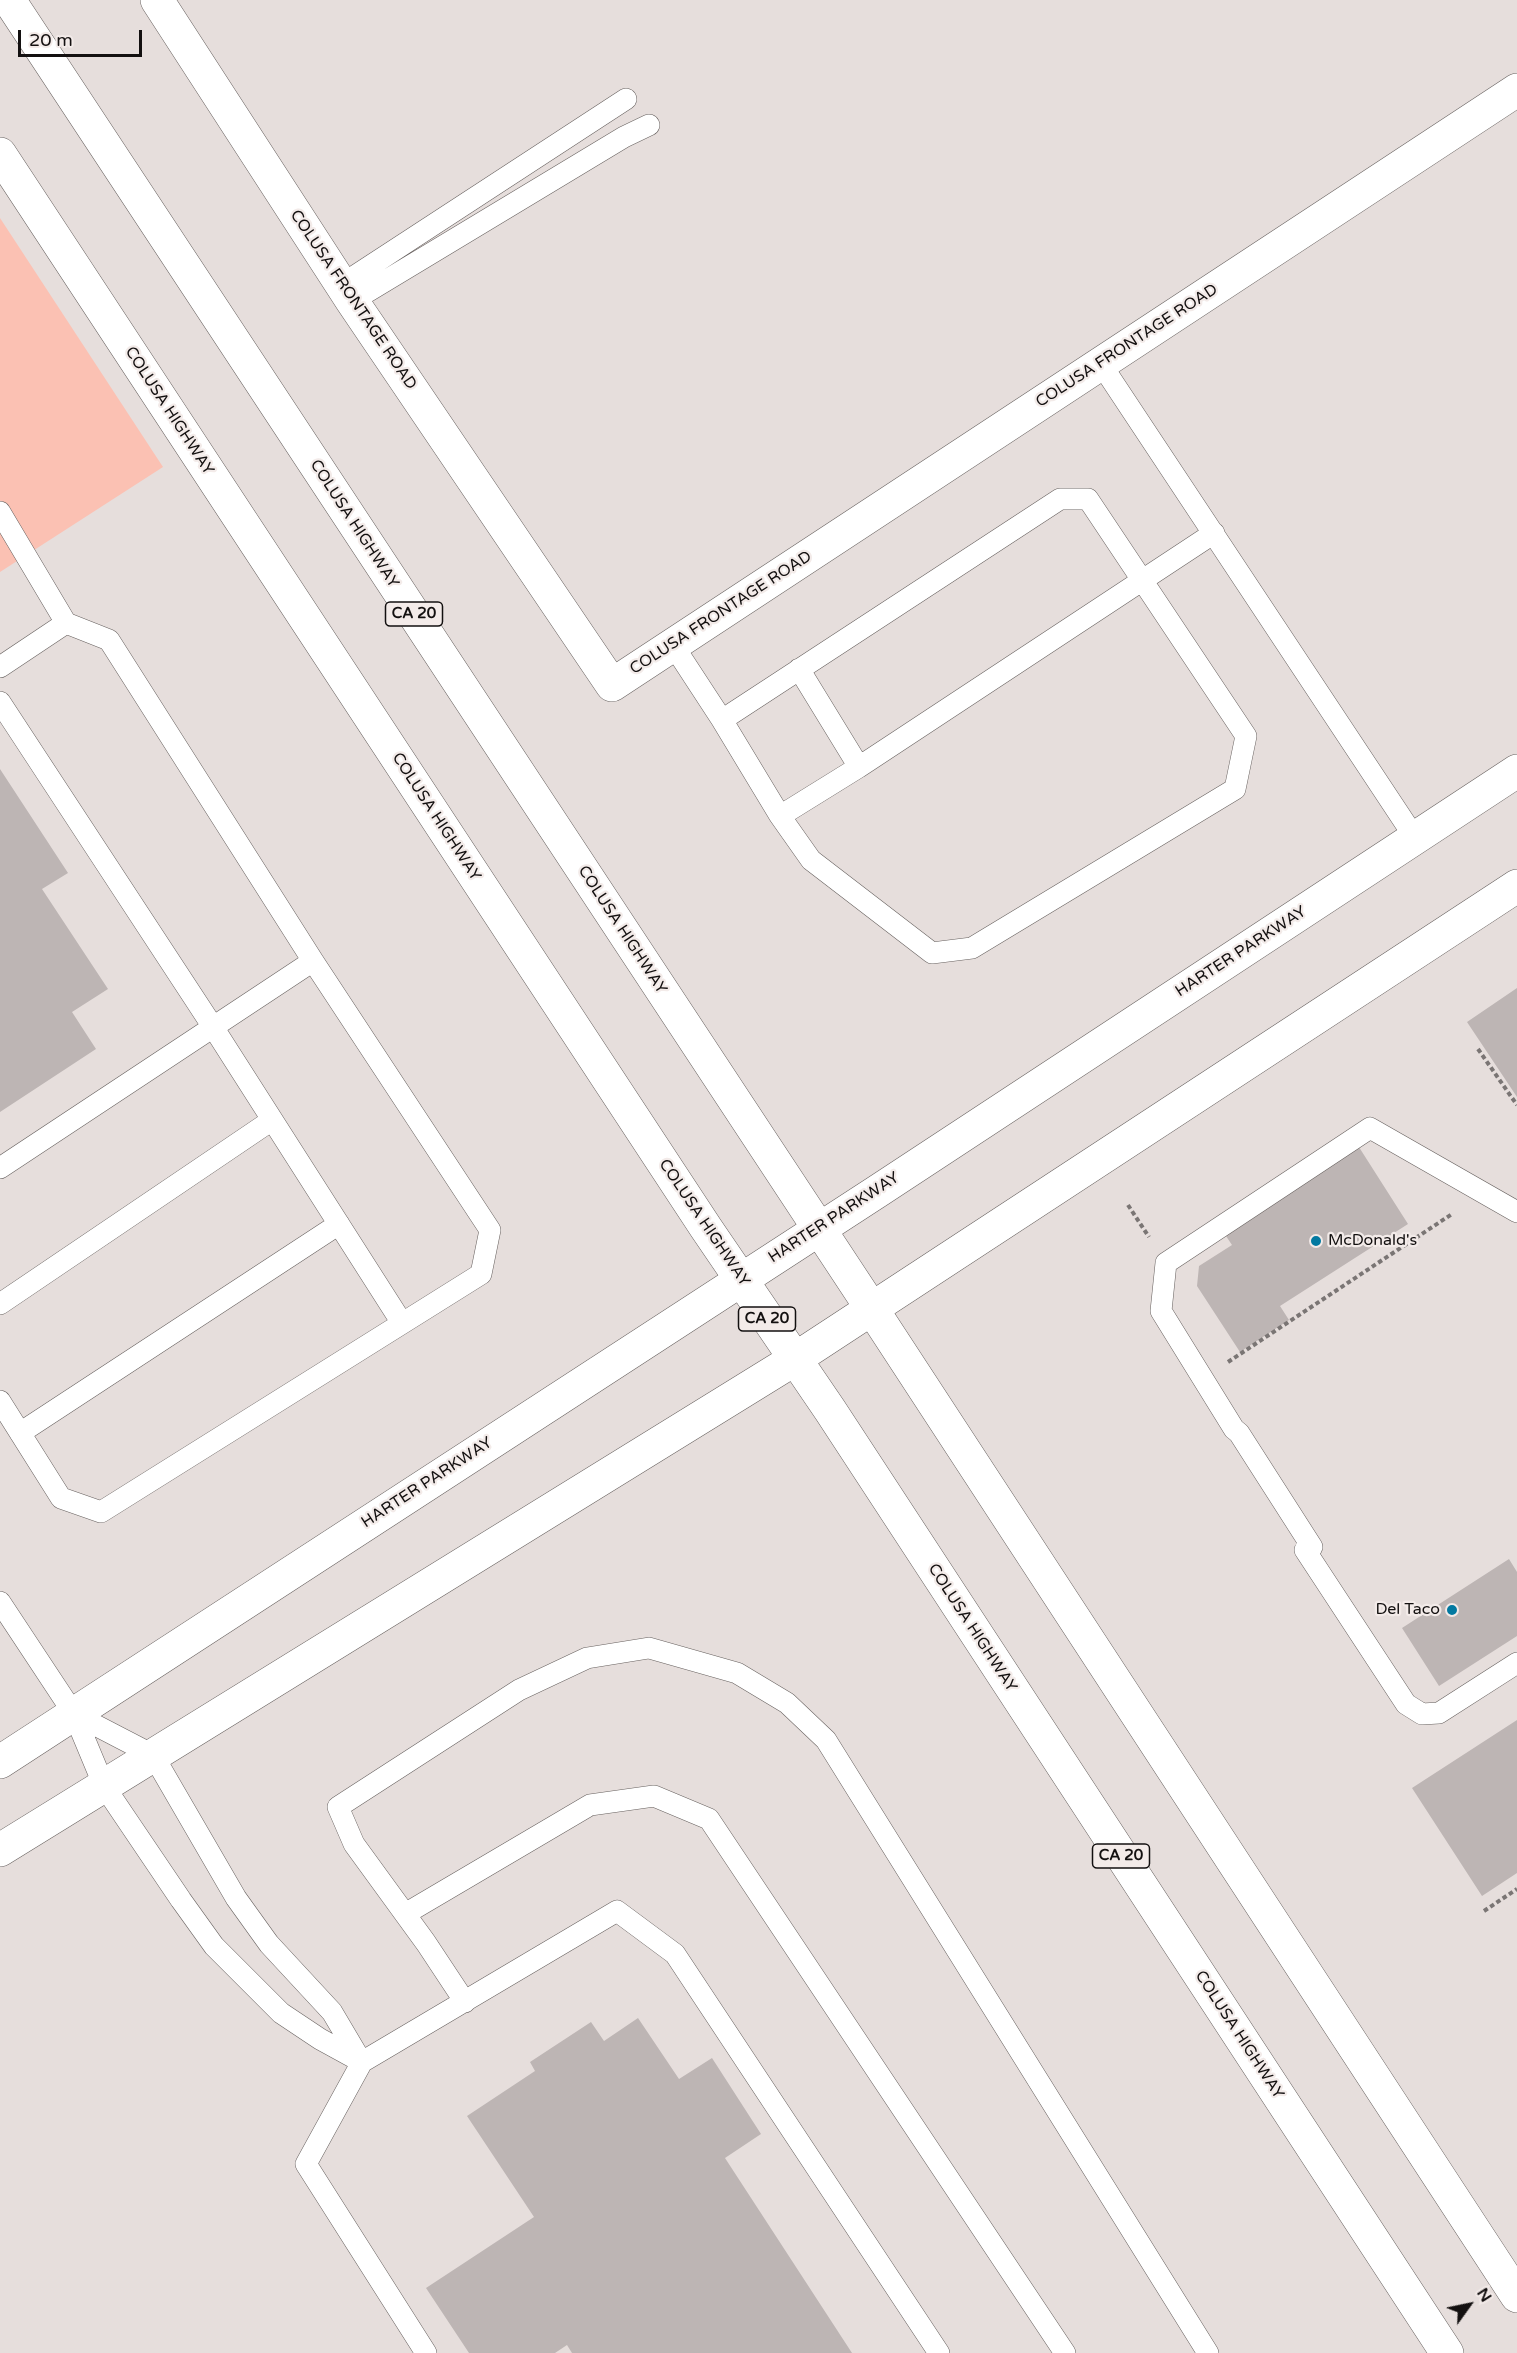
<!DOCTYPE html>
<style>
body{margin:0}
#map{position:relative;width:1517px;height:2353px;overflow:hidden;background:#e6dedc;font-family:"Varela Round",sans-serif}
canvas{display:block}
.north{position:absolute;left:1439px;top:2275px;width:60px;height:60px;-webkit-text-stroke:4px #f3ebe9;paint-order:stroke;rotate:57deg;font-size:16px;font-weight:700;line-height:24px;text-align:center;color:#131010}
.north::after{content:'';display:block;margin:auto;width:21px;height:27px;background:#131010;clip-path:polygon(50% 0,100% 100%,50% 72%,0 100%)}
.scale{position:absolute;left:18px;top:30px;width:124px;height:27px;box-sizing:border-box;border:3px solid #131010;border-top:0;padding-left:8px;font-size:18px;line-height:21px;white-space:nowrap;color:#131010;-webkit-text-stroke:4px #f3ebe9;paint-order:stroke}
</style>
<div id="map">
<canvas width="1517" height="2353"></canvas>
<div class="north">N</div>
<div class="scale">20 m</div>
</div>
<script>
const c = document.querySelector('canvas').getContext('2d');
c.lineJoin = 'round';
function fill(path, color) { c.fillStyle = color; c.fill(path, 'evenodd'); }
const poly = rows => new Path2D(rows.map(r => 'M' + r).join(''));
function trace(path, color, width, dash) { c.strokeStyle = color; c.lineWidth = width; c.lineCap = dash ? 'butt' : 'round'; c.setLineDash(dash || []); c.stroke(path); }
function write(font, color, halo, rows, align = 'center') {
  c.font = font + ' "Varela Round",sans-serif'; c.lineWidth = 4.5; c.setLineDash([]); c.textBaseline = 'middle'; c.strokeStyle = halo; c.fillStyle = color; for (const [text, x, y, turn = 0] of rows) {
    c.save(); c.translate(x, y); c.rotate((+turn || 0) * Math.PI / 180); c.textAlign = isNaN(turn) ? turn : align; if (halo) c.strokeText(text, 0, 0); c.fillText(text, 0, 0); c.restore();
  }
}
const green = poly([
 [0,218,163,467,0,572]
]);
const building = poly([
 [0,769,68,873,42,889,108,989,72,1012,96,1049,0,1112],
 [1517,988,1517,1097,1467,1022],
 [1357,1144,1408,1224,1280,1306,1289,1320,1240,1352,1197,1286,1199,1266,1232,1245,1222,1230],
 [1509,1559,1517,1572,1517,1636,1439,1686,1402,1628],
 [1517,1720,1517,1873,1482,1896,1412,1788],
 [638,2018,679,2079,712,2058,761,2134,725,2158,852,2353,572,2353,567,2345,555,2353,469,2353,426,2288,534,2217,467,2116,535,2071,530,2062,591,2022,604,2041]
]);
const path = poly([
 [1478,1049,1517,1105],
 [1128,1205,1149,1237],
 [1228,1362,1452,1214],
 [1484,1911,1517,1889]
]);
const service = poly([
 [341,285,626,99],
 [352,301,624,137,649,125],
 [1101,364,1415,838],
 [0,512,66,623],
 [673,645,722,720,780,816,811,860,932,953,972,948,1235,789,1246,736,1088,499,1060,499,722,720],
 [0,667,66,623,109,640,313,961,490,1230,481,1274,101,1512,61,1498,0,1401],
 [799,669,859,767],
 [0,702,213,1027,402,1323],
 [780,816,859,767,1214,533],
 [0,1168,313,961],
 [1517,1212,1370,1128,1166,1263,1161,1311,1234,1429,1239,1433,1312,1547,1305,1550,1406,1704,1422,1714,1439,1713,1517,1663],
 [0,1304,272,1120],
 [20,1433,339,1224],
 [0,1602,74,1714,104,1786,181,1900,214,1946,281,2013,320,2039,362,2062],
 [74,1714,153,1755,236,1898,269,1944,332,2012,361,2061],
 [405,1914,590,1805,654,1796,709,1819,1065,2353],
 [465,2002,426,1943,354,1844,338,1807,519,1690,587,1658,649,1648,737,1673,787,1703,826,1740,1208,2353],
 [426,2353,306,2164,362,2062,617,1911,675,1954,939,2353]
]);
const minor = poly([
 [157,0,352,301,612,685,1517,90]
]);
const tertiary = poly([
 [0,1762,878,1191,1517,771],
 [0,1850,795,1359,1517,886]
]);
const trunk = poly([
 [9,0,872,1309,1517,2296],
 [0,154,706,1228,830,1410,1447,2353]
]);
const markers = [
 [1316,1241,6,"#0279a1"],
 [1452,1610,6,"#0279a1"]
];
const shields = [
 [414,614,57],
 [767,1319,57],
 [1121,1856,57]
];
const shieldNames = [
 ["CA 20",414,614],
 ["CA 20",767,1319],
 ["CA 20",1121,1856]
];
const streetNames = [
 ["COLUSA FRONTAGE ROAD",353,300,56],
 ["COLUSA FRONTAGE ROAD",1127,346,-33],
 ["COLUSA HIGHWAY",169,411,57],
 ["COLUSA HIGHWAY",354,524,57],
 ["COLUSA FRONTAGE ROAD",721,613,-33],
 ["COLUSA HIGHWAY",436,817,57],
 ["COLUSA HIGHWAY",622,930,57],
 ["HARTER PARKWAY",1241,952,-33],
 ["HARTER PARKWAY",834,1218,-33],
 ["COLUSA HIGHWAY",704,1223,56],
 ["HARTER PARKWAY",427,1483,-33],
 ["COLUSA HIGHWAY",972,1628,57],
 ["COLUSA HIGHWAY",1239,2035,57]
];
const poiNames = [
 ["McDonald's",1328,1241],
 ["Del Taco",1440,1610,"right"]
];
fill(green, '#fbc1b3');
fill(building, '#bdb5b4');
trace(service, '#67615f', 22);
trace(minor, '#67615f', 34);
trace(tertiary, '#67615f', 34);
trace(trunk, '#67615f', 34);
trace(path, '#7a7574', 4, [4.5, 3]);
trace(service, '#fff', 21);
trace(minor, '#fff', 33);
trace(tertiary, '#fff', 33);
trace(trunk, '#fff', 33);
for (const [x, y, r, color] of markers) { const dot = new Path2D(); dot.arc(x, y, r, 0, 2 * Math.PI); c.fillStyle = color; c.fill(dot); trace(dot, '#f3ebe9', 2); }
for (const [x, y, w] of shields) { const box = new Path2D(); box.roundRect(x - w / 2, y - 12, w, 24, 4.5); c.fillStyle = '#f3ebe9'; c.fill(box); trace(box, '#131010', 1.5); }
write('bold 15px', '#131010', null, shieldNames);
write('16px', '#131010', '#f3ebe9', streetNames);
write('16px', '#131010', '#f3ebe9', poiNames, 'left');
</script>
